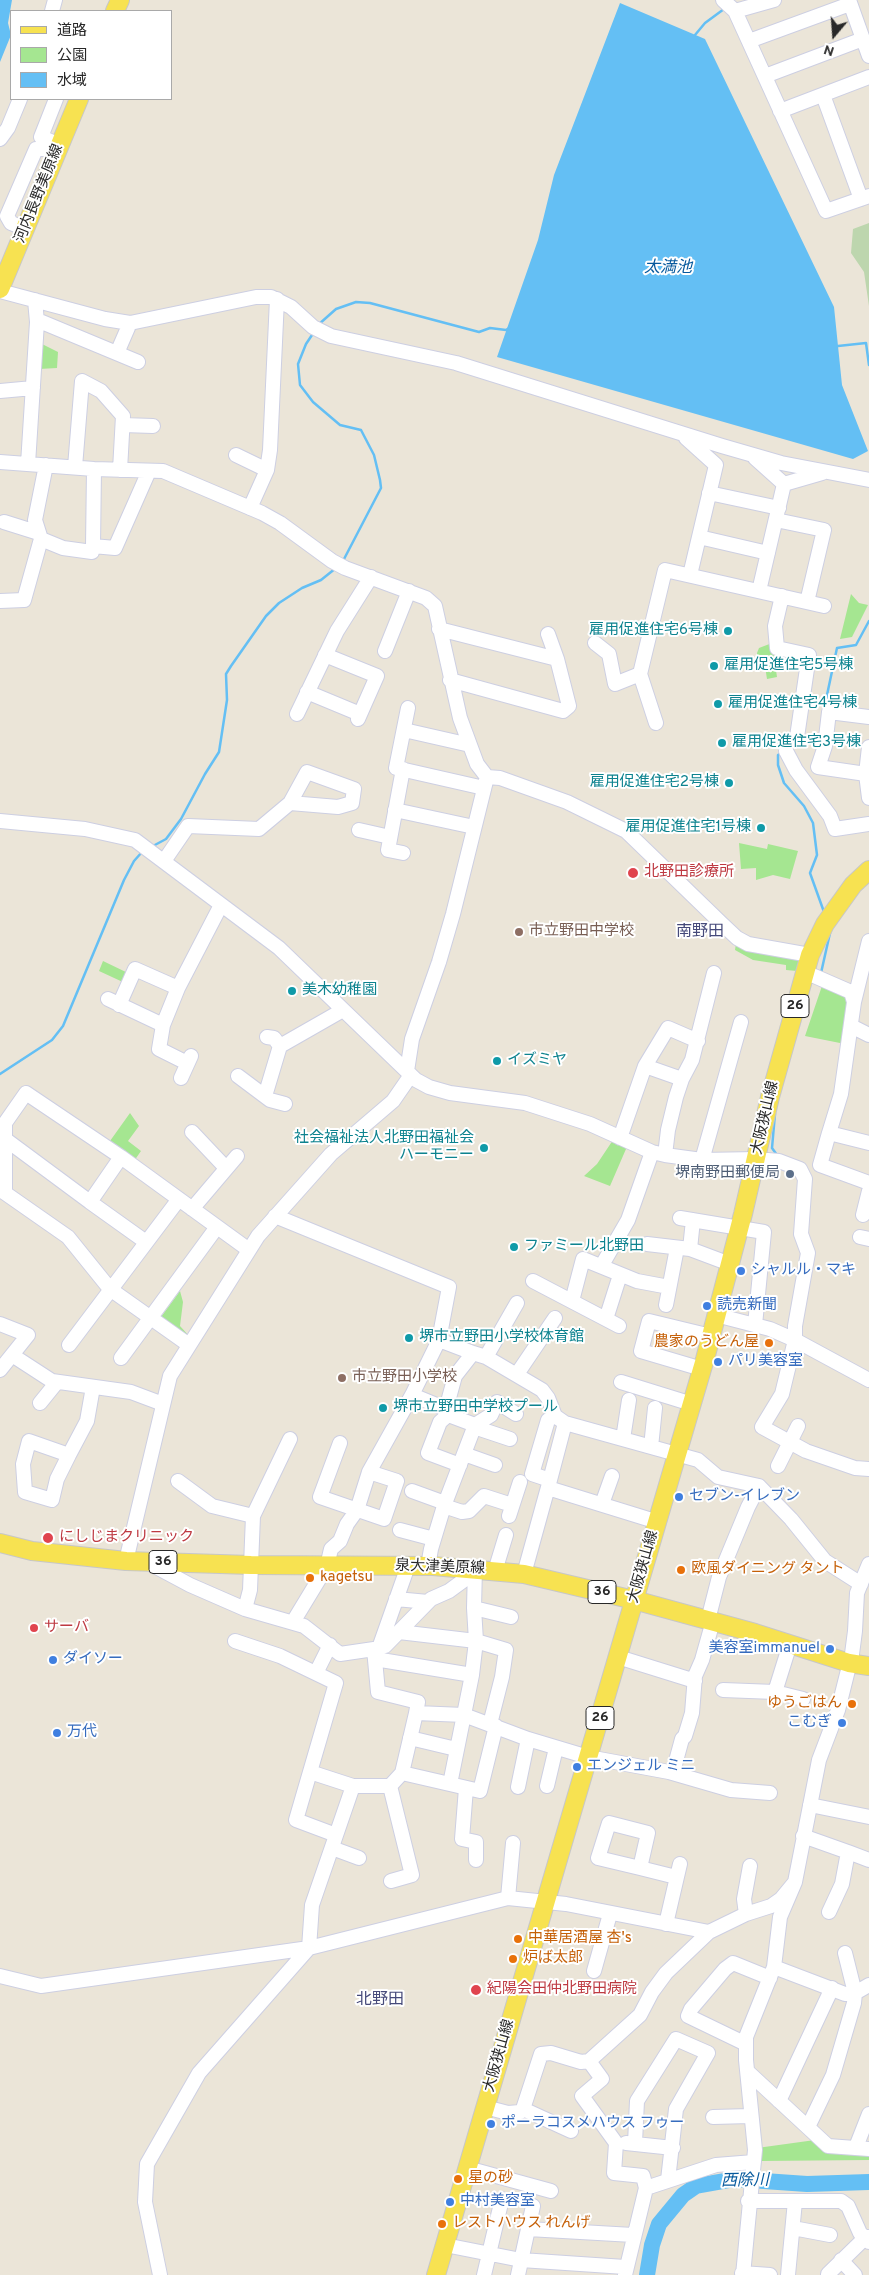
<!DOCTYPE html>
<meta charset="utf-8">
<style>
body{margin:0}
#map{position:relative;width:869px;height:2275px;overflow:hidden;background:#ebe5d8;font-family:Overpass,"Noto Sans JP",sans-serif}
canvas{display:block}
.legend{position:absolute;left:10px;top:10px;width:162px;height:90px;box-sizing:border-box;background:#fff;border:1px solid #a9a9a9;margin:0;padding:6px 9px;list-style:none;font-size:15px;color:#282828}
.legend li{display:flex;align-items:center;gap:10px;height:25px}
.legend b{width:25px;border:1px solid #a9a9a9}
.north{position:absolute;left:809px;top:10px;width:50px;height:50px;-webkit-text-stroke:4px #fff;paint-order:stroke;rotate:198deg;font-size:14px;font-weight:700;line-height:20px;text-align:center;color:#282828}
.north::after{content:'';display:block;margin:auto;width:18px;height:22px;background:#282828;clip-path:polygon(50% 0,100% 100%,50% 72%,0 100%)}
</style>
<div id="map">
<canvas width="869" height="2275"></canvas>
<ul class="legend">
<li><b style="height:6px;background:#f7e251"></b>道路</li>
<li><b style="height:14px;background:#a5e691"></b>公園</li>
<li><b style="height:14px;background:#64bff4"></b>水域</li>
</ul>
<div class="north">N</div>
</div>
<script>
const c = document.querySelector('canvas').getContext('2d');
c.lineJoin = 'round';
function fill(path, color) { c.fillStyle = color; c.fill(path, 'evenodd'); }
const poly = rows => new Path2D(rows.map(r => 'M' + r).join(''));
function trace(path, color, width, dash) { c.strokeStyle = color; c.lineWidth = width; c.lineCap = dash ? 'butt' : 'round'; c.setLineDash(dash || []); c.stroke(path); }
function write(font, color, halo, rows, align = 'center') {
  c.font = font + ' Overpass,"Noto Sans JP",sans-serif'; c.lineWidth = 4; c.setLineDash([]); c.textBaseline = 'middle'; c.strokeStyle = halo; c.fillStyle = color; for (const [text, x, y, turn = 0] of rows) {
    c.save(); c.translate(x, y); c.rotate((+turn || 0) * Math.PI / 180); c.textAlign = isNaN(turn) ? turn : align; if (halo) c.strokeText(text, 0, 0); c.fillText(text, 0, 0); c.restore();
  }
}
const green = poly([
 [36,341,58,352,57,368,39,369],
 [851,594,859,603,868,605,852,637,840,639],
 [772,643,777,677,767,679,764,660,757,661,757,653,759,648],
 [739,843,767,849,768,844,798,851,790,879,773,875,756,880,756,868,741,869],
 [736,943,800,958,797,971,786,970,786,965,753,960,735,950],
 [103,961,130,974,125,983,99,971],
 [824,980,851,992,845,1044,805,1036],
 [130,1113,139,1126,128,1141,141,1151,134,1161,110,1141],
 [613,1140,624,1144,626,1149,610,1186,584,1176,597,1164],
 [180,1291,183,1302,180,1326,190,1337,187,1340,161,1317],
 [815,2140,869,2153,869,2160,761,2161,757,2148]
]);
const cemetery = poly([
 [869,223,869,306,864,272,851,253,853,229]
]);
const water = poly([
 [0,0,12,0,8,23,11,35,0,62],
 [620,3,705,39,834,307,842,385,868,451,853,459,497,357,538,240,554,175]
]);
const stream = poly([
 [695,35,705,23,724,9],
 [318,325,336,309,356,302,370,303,479,332,490,328,506,330,509,328],
 [314,332,306,344,298,364,300,385,313,402,340,425,361,430,374,455,380,480,381,488,343,561],
 [838,346,866,343,869,365],
 [824,709,837,648,856,645,869,621],
 [790,747,818,742,820,734],
 [781,753,778,755,778,765,784,783,804,806,813,823,817,855,810,873,824,912],
 [153,846,166,839,181,819,205,774,219,752,227,700,226,674,231,666,266,616,279,603,302,588,321,580,336,568],
 [821,973,830,933],
 [0,1074,52,1040,63,1026,124,880,134,861,142,852],
 [775,1114,772,1148,777,1155]
]);
const river = poly([
 [647,2275,652,2245,659,2224,683,2195,696,2186,735,2179,807,2184,869,2182]
]);
const minor = poly([
 [723,0,735,11,826,211,869,196],
 [849,0,869,56],
 [52,11,55,0],
 [735,11,774,0],
 [749,41,850,4],
 [765,76,863,39],
 [823,95,861,199],
 [56,99,41,137,60,145],
 [780,111,869,77],
 [0,139,8,128,20,99],
 [26,229,11,223,7,216,36,149,46,149,56,154],
 [0,291,105,319,130,323,256,297,271,297,291,307,313,327,331,336,456,363,722,446,781,463,869,480],
 [37,320,138,362],
 [117,353,130,323],
 [0,391,33,388],
 [123,425,153,426],
 [686,438,716,465,690,575],
 [236,455,267,470],
 [755,458,784,484],
 [0,462,94,469,163,471,262,513,280,523,332,561,345,568,426,598,435,606,460,718,477,764,487,777,453,914,439,962,412,1039,407,1071],
 [28,464,37,322,35,300],
 [46,465,35,520,41,539,63,548,92,552],
 [75,467,82,381,101,391,123,416,120,470],
 [94,469,93,546,115,548,149,471],
 [709,493,779,508],
 [250,508,267,470,270,450,277,299],
 [776,520,824,530,807,602],
 [4,522,39,533],
 [699,537,768,553],
 [759,591,784,484,822,473],
 [782,596,775,626,777,648,809,655,797,737],
 [0,601,24,600,41,539],
 [439,629,557,659],
 [595,643,609,654,615,684,640,674,665,570,824,606],
 [385,651,409,591],
 [325,655,377,676,358,719],
 [640,674,656,723],
 [450,680,563,711,569,706,557,659,548,634],
 [307,692,360,714],
 [408,708,396,768,484,788],
 [297,714,337,631,371,577],
 [404,730,470,745],
 [869,747,866,774,869,798],
 [786,751,796,770,830,816,835,829,869,824],
 [403,769,388,850,403,853],
 [866,774,818,767,825,746,829,712,869,717],
 [487,777,500,778,567,802,626,831,721,923,737,938,748,944,810,955],
 [395,810,474,827],
 [0,821,85,829,135,840,279,948,416,1080,429,1087,450,1093,525,1103,590,1124,652,1152,665,1155,702,1160,756,1159,779,1161,800,1169,805,1179,801,1234,808,1253,795,1326,795,1340,782,1394,762,1427,806,1451,855,1468,869,1469],
 [359,830,390,837],
 [164,861,188,826,259,829,290,803,307,772,354,789,352,803,338,807,290,803],
 [805,972,851,992,854,1002,841,1094,829,1133,869,1143],
 [108,999,163,1025],
 [854,1002,869,941],
 [119,1005,135,969,178,988],
 [851,1026,869,1035],
 [280,1046,343,1010],
 [187,1063,159,1049,163,1025,178,988,221,905],
 [645,1066,682,1079],
 [238,1076,270,1100,285,1104],
 [181,1078,191,1056],
 [265,1096,280,1046,274,1038,267,1037],
 [192,1132,226,1168],
 [829,1133,820,1165,869,1183],
 [620,1138,645,1066,668,1028,698,1041],
 [5,1139,90,1202],
 [665,1155,668,1130,676,1097,682,1079,692,1060,714,973],
 [121,1157,26,1093,5,1123,5,1193,68,1237,110,1289,189,1345],
 [702,1160,741,1022],
 [192,1209,237,1156],
 [863,1215,869,1191],
 [275,1216,449,1287,439,1340],
 [680,1218,764,1232,755,1325],
 [860,1237,869,1239],
 [146,1242,90,1202,121,1157,249,1250],
 [647,1244,690,1249,730,1264],
 [690,1249,693,1220],
 [602,1265,628,1220,652,1152],
 [533,1281,619,1326],
 [572,1301,583,1259,637,1281,669,1287],
 [666,1305,677,1248],
 [716,1315,770,1329,795,1340,869,1380],
 [606,1319,620,1275],
 [0,1324,28,1335,0,1370],
 [69,1345,179,1199],
 [12,1355,52,1381,131,1392,163,1404],
 [486,1357,517,1303],
 [121,1358,217,1227],
 [702,1369,641,1351,649,1321,711,1336],
 [517,1374,555,1318],
 [621,1382,692,1404],
 [412,1395,446,1409],
 [40,1403,57,1382],
 [449,1414,440,1422,428,1453,460,1465],
 [475,1425,491,1415,497,1402,516,1414],
 [474,1427,510,1439],
 [623,1439,629,1400],
 [340,1443,320,1497,384,1519,397,1481,369,1472],
 [651,1447,655,1408],
 [464,1454,495,1465],
 [69,1455,29,1441,23,1464,25,1492,52,1500,57,1479,69,1455,87,1421,93,1387],
 [778,1466,798,1426],
 [550,1480,565,1423],
 [178,1481,212,1506,253,1516],
 [548,1488,658,1522],
 [412,1491,445,1503],
 [602,1504,612,1476],
 [444,1506,462,1512,469,1511,484,1496,512,1505],
 [509,1516,520,1482],
 [400,1530,434,1539],
 [126,1561,170,1376,258,1236,331,1154,393,1101,411,1075],
 [147,1562,190,1585,245,1609,304,1626,340,1654,374,1649,378,1692,418,1702,416,1713],
 [428,1566,431,1549,444,1506,475,1425,451,1416,446,1409,455,1376,473,1353,486,1357,542,1390,548,1398,555,1416,565,1423,698,1460,718,1477,759,1486,791,1519,825,1561,861,1584],
 [495,1571,506,1535],
 [524,1574,550,1480,532,1474,548,1420,555,1416],
 [396,1599,428,1602],
 [474,1608,511,1617],
 [245,1609,250,1590,253,1516,290,1439],
 [708,1620,719,1577,748,1507,759,1486],
 [293,1622,327,1566,331,1549,340,1541,347,1524,357,1510,369,1472,412,1395,439,1340,473,1353],
 [399,1632,476,1641,506,1650,502,1677,490,1724],
 [235,1641,280,1656,336,1683,310,1772,353,1786,390,1786,402,1773,416,1713,464,1715,528,1739,588,1757,669,1772,731,1790,770,1793],
 [379,1648,408,1566],
 [374,1649,385,1646,431,1599,449,1591,464,1580,475,1568],
 [618,1657,695,1681],
 [375,1659,472,1675],
 [316,1673,330,1645],
 [723,1690,775,1692,803,1699],
 [775,1692,790,1644],
 [410,1738,456,1749],
 [310,1772,296,1820,336,1835],
 [673,1772,682,1739,685,1736,692,1713,695,1676,702,1660,713,1621],
 [402,1773,480,1791,496,1726],
 [450,1784,472,1675,476,1641,474,1608,475,1568],
 [390,1786,412,1875,391,1881],
 [547,1786,556,1748],
 [518,1787,528,1739],
 [466,1788,462,1839,476,1842,476,1860],
 [810,1805,869,1817],
 [803,1836,848,1852,842,1884,829,1912],
 [332,1848,359,1858],
 [848,1852,869,1860],
 [640,1868,648,1833,609,1823,598,1858,640,1868,676,1877],
 [508,1898,513,1843],
 [746,1914,744,1899,750,1866],
 [666,1924,680,1864],
 [774,1967,845,1994,855,1993,869,1985],
 [594,1971,610,1914],
 [0,1976,41,1986,309,1948,312,1905,353,1786],
 [746,2044,688,2016,691,2009,725,1969,733,1963,770,1978],
 [748,2072,828,2146,869,2149],
 [779,2101,832,1988],
 [485,2107,508,2113,520,2112,523,2109,571,2131],
 [523,2109,541,2054,551,2053,581,2062,589,2061],
 [713,2117,750,2116],
 [808,2127,833,2075,854,2003,855,1993,845,1953],
 [626,2143,673,2148],
 [635,2143,637,2101,676,2039,708,2053,676,2109,668,2180],
 [856,2147,869,2114],
 [467,2168,551,2191],
 [646,2188,716,2165,754,2162],
 [748,2201,841,2201,848,2206,860,2233,869,2242],
 [793,2228,830,2235],
 [528,2229,633,2235],
 [445,2245,521,2260,625,2267],
 [841,2260,855,2275],
 [742,2273,770,2275],
 [828,2274,866,2237,869,2237],
 [160,2275,145,2202,147,2164,199,2073,309,1948,508,1898,566,1904,709,1932,746,1914,771,1906,781,1899,795,1882],
 [484,2275,502,2199],
 [518,2275,533,2206],
 [625,2275,646,2188,643,2176,614,2173,616,2143,582,2096,602,2079,589,2061,640,2015,652,1992,666,1973,709,1932],
 [743,2275,755,2150,746,2060,746,2037,774,1967,780,1917,795,1882,819,1760,838,1710,852,1654,855,1631,857,1593,869,1564],
 [788,2275,795,2201]
]);
const major = poly([
 [115,11,120,0],
 [0,289,79,99],
 [0,1543,32,1551,126,1561,251,1565,433,1566,524,1574,634,1600,755,1633,849,1663,869,1666],
 [436,2275,705,1359,743,1214,770,1097,810,955,825,924,853,885,869,870]
]);
const markers = [
 [728,631,5,"#0f9aa8"],
 [714,666,5,"#0f9aa8"],
 [718,704,5,"#0f9aa8"],
 [722,743,5,"#0f9aa8"],
 [729,783,5,"#0f9aa8"],
 [761,828,5,"#0f9aa8"],
 [633,873,6,"#e0444e"],
 [519,932,5,"#8d6e63"],
 [292,991,5,"#0f9aa8"],
 [497,1061,5,"#0f9aa8"],
 [484,1148,5,"#0f9aa8"],
 [790,1174,5,"#5c6f8a"],
 [514,1247,5,"#0f9aa8"],
 [741,1271,5,"#3f7fe0"],
 [707,1306,5,"#3f7fe0"],
 [409,1338,5,"#0f9aa8"],
 [769,1343,5,"#e8710a"],
 [718,1362,5,"#3f7fe0"],
 [342,1378,5,"#8d6e63"],
 [383,1408,5,"#0f9aa8"],
 [679,1497,5,"#3f7fe0"],
 [48,1538,6,"#e0444e"],
 [681,1570,5,"#e8710a"],
 [310,1578,5,"#e8710a"],
 [34,1628,5,"#e0444e"],
 [830,1649,5,"#3f7fe0"],
 [53,1660,5,"#3f7fe0"],
 [852,1704,5,"#e8710a"],
 [842,1723,5,"#3f7fe0"],
 [57,1733,5,"#3f7fe0"],
 [577,1767,5,"#3f7fe0"],
 [518,1939,5,"#e8710a"],
 [513,1959,5,"#e8710a"],
 [476,1990,6,"#e0444e"],
 [491,2124,5,"#3f7fe0"],
 [458,2179,5,"#e8710a"],
 [450,2202,5,"#3f7fe0"],
 [442,2224,5,"#e8710a"]
];
const shields = [
 [795,1006,28],
 [163,1562,28],
 [602,1592,28],
 [600,1718,28]
];
const shieldNames = [
 ["26",795,1006],
 ["36",163,1562],
 ["36",602,1592],
 ["26",600,1718]
];
const streetNames = [
 ["河内長野美原線",40,194,-68],
 ["大阪狭山線",766,1118,-77],
 ["大阪狭山線",644,1567,-74],
 ["泉大津美原線",440,1568,2],
 ["大阪狭山線",500,2056,-74]
];
const cultureNames = [
 ["雇用促進住宅6号棟",718,631,"right"],
 ["雇用促進住宅5号棟",724,666],
 ["雇用促進住宅4号棟",728,704],
 ["雇用促進住宅3号棟",732,743],
 ["雇用促進住宅2号棟",719,783,"right"],
 ["雇用促進住宅1号棟",751,828,"right"],
 ["美木幼稚園",302,991],
 ["イズミヤ",507,1061],
 ["社会福祉法人北野田福祉会",474,1139,"right"],
 ["ハーモニー",474,1156,"right"],
 ["ファミール北野田",524,1247],
 ["堺市立野田小学校体育館",419,1338],
 ["堺市立野田中学校プール",393,1408]
];
const healthNames = [
 ["北野田診療所",644,873],
 ["にしじまクリニック",59,1538],
 ["サーバ",44,1628],
 ["紀陽会田仲北野田病院",487,1990]
];
const educationNames = [
 ["市立野田中学校",529,932],
 ["市立野田小学校",352,1378]
];
const serviceNames = [
 ["堺南野田郵便局",780,1174]
];
const shopNames = [
 ["シャルル・マキ",751,1271],
 ["読売新聞",717,1306],
 ["パリ美容室",728,1362],
 ["セブン-イレブン",689,1497],
 ["美容室immanuel",820,1649,"right"],
 ["ダイソー",63,1660],
 ["こむぎ",832,1723,"right"],
 ["万代",67,1733],
 ["エンジェル ミニ",587,1767],
 ["ポーラコスメハウス フゥー",501,2124],
 ["中村美容室",460,2202]
];
const foodNames = [
 ["農家のうどん屋",759,1343,"right"],
 ["欧風ダイニング タント",691,1570],
 ["kagetsu",320,1578],
 ["ゆうごはん",842,1704,"right"],
 ["中華居酒屋 杏's",528,1939],
 ["炉ば太郎",523,1959],
 ["星の砂",468,2179],
 ["レストハウス れんげ",452,2224]
];
const waterNames = [
 ["太満池",668,269],
 ["西除川",745,2182,-1]
];
const neighbourhoodNames = [
 ["南野田",700,933],
 ["北野田",380,2001]
];
fill(green, '#a5e691');
fill(cemetery, '#bdd6ae');
fill(water, '#64bff4');
trace(stream, '#64bff4', 2.5);
trace(river, '#64bff4', 16);
trace(minor, '#cdcfe2', 16);
trace(major, '#c7c7c7', 20);
trace(minor, '#fff', 14);
trace(major, '#f7e251', 18);
for (const [x, y, r, color] of markers) { const dot = new Path2D(); dot.arc(x, y, r, 0, 2 * Math.PI); c.fillStyle = color; c.fill(dot); trace(dot, '#fff', 2); }
for (const [x, y, w] of shields) { const box = new Path2D(); box.roundRect(x - w / 2, y - 11.5, w, 23, 4); c.fillStyle = '#fff'; c.fill(box); trace(box, '#282828', 1); }
write('bold 14px', '#282828', null, shieldNames);
write('15px', '#282828', '#fff', streetNames);
write('15px', '#0d838f', '#fff', cultureNames, 'left');
write('15px', '#be3a42', '#fff', healthNames, 'left');
write('15px', '#785e54', '#fff', educationNames, 'left');
write('15px', '#4e5e75', '#fff', serviceNames, 'right');
write('15px', '#366cbe', '#fff', shopNames, 'left');
write('15px', '#c56008', '#fff', foodNames, 'left');
write('italic 16px', '#06599d', '#fff', waterNames);
write('16px', '#464a7a', '#fff', neighbourhoodNames);
</script>
